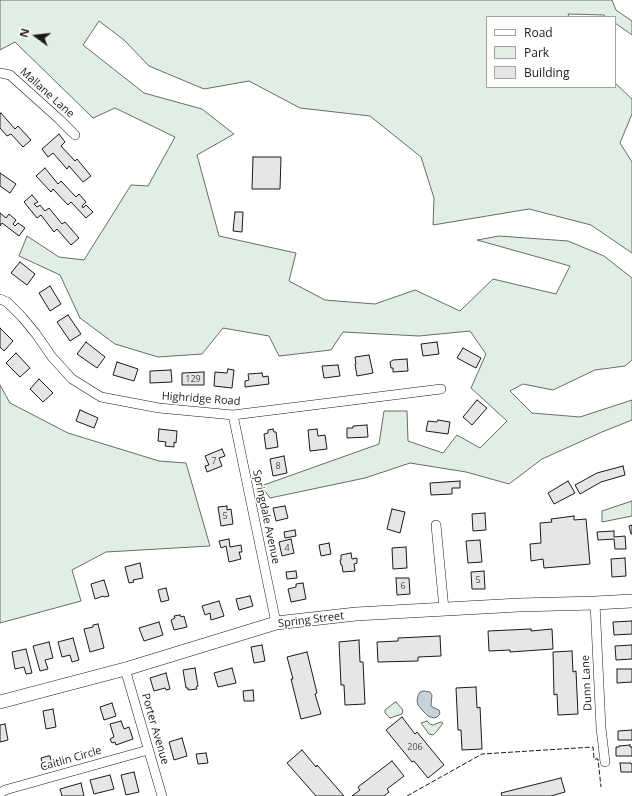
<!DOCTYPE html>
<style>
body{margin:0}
#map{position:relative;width:632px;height:796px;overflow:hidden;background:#fff;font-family:"Open Sans",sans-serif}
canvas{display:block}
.legend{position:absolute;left:486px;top:16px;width:130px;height:72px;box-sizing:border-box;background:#fff;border:1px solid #a3a3a3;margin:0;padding:5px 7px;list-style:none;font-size:12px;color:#1a1a1a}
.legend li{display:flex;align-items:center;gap:8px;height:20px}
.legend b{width:20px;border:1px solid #a3a3a3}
.north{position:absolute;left:16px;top:16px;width:40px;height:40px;-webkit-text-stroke:3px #fff;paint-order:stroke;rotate:285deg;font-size:11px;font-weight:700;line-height:16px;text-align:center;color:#1a1a1a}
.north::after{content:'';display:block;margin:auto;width:14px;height:18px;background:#1a1a1a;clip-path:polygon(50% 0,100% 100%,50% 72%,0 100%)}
</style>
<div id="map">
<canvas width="632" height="796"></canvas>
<ul class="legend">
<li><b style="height:5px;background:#fff"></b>Road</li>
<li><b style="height:11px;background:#e0efe3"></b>Park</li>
<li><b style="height:11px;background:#e6e6e6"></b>Building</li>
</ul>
<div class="north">N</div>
</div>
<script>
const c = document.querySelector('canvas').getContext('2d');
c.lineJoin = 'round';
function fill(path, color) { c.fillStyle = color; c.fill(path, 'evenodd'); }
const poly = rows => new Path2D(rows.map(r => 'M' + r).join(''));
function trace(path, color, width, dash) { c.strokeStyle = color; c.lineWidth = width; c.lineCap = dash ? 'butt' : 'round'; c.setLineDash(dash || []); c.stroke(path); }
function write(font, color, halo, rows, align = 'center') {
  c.font = font + ' "Open Sans",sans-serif'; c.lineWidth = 3; c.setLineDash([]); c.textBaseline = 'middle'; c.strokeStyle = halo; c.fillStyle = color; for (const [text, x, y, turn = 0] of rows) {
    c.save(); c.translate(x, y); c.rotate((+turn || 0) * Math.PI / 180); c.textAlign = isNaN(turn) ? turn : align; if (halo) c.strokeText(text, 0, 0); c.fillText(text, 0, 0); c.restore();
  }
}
const green = poly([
 [0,0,612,0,616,10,632,21,632,35,615,23,615,17,606,17,604,15,568,14,569,17,487,17,487,87,615,87,615,83,632,99,632,114,620,143,632,162,632,253,591,225,529,209,433,225,434,198,421,157,370,116,300,108,249,81,204,89,149,66,124,40,99,21,83,45,144,93,202,109,234,134,197,155,219,236,296,253,289,281,325,300,375,304,415,290,460,311,493,279,556,294,570,266,477,240,499,236,568,241,604,256,632,278,632,360,625,366,595,370,553,390,523,384,510,391,532,413,580,417,632,400,632,420,602,432,542,459,509,484,466,472,410,463,365,478,270,498,261,486,379,444,384,411,407,411,408,441,443,453,457,435,480,448,507,421,471,388,486,354,470,331,419,336,343,332,331,350,279,356,269,336,223,328,202,354,158,357,115,344,80,318,60,275,19,256,27,236,59,257,84,260,131,185,148,186,175,137,115,108,93,118,15,42,0,50,0,0],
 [0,385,10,403,68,433,159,461,186,463,210,546,106,552,72,570,81,601,0,623,0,385],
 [632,501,632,516,602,522,602,511,632,501],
 [396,702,403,710,402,714,390,718,385,713,385,710,394,703,396,702],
 [427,721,430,724,433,725,438,723,441,722,443,723,437,731,433,735,429,734,421,723,427,721]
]);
const water = poly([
 [424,691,430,692,432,695,431,705,432,707,439,710,440,714,437,717,434,718,428,716,422,710,418,705,417,701,418,696,420,692,424,691]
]);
const building = poly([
 [1,113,15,129,18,126,31,140,23,147,11,134,7,136,0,128,0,114,1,113],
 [59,134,65,142,61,146,75,161,77,159,91,176,83,182,69,166,67,169,53,153,48,157,42,149,59,134],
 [253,157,281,157,280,189,252,189,253,157],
 [45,168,58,184,61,181,76,197,79,194,86,202,82,206,83,208,86,205,93,212,86,218,71,202,68,205,53,189,51,192,36,176,45,168],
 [0,173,16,184,10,193,0,186,0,173],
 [32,195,38,202,34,204,37,207,40,205,45,211,49,208,62,224,65,222,79,238,71,245,57,229,54,232,41,215,37,218,24,202,32,195],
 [235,212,243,212,242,232,233,231,235,212],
 [0,213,6,218,9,214,16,220,13,224,15,226,18,223,25,228,19,236,2,223,0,226,0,213],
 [20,262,35,274,27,285,11,273,20,262],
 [50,286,61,304,50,311,39,293,50,286],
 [68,315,81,334,70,341,57,322,68,315],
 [0,328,13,341,4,351,0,347,0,328],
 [86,342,105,357,97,368,77,354,86,342],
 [437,342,439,354,423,356,421,344,437,342],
 [463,348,481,358,476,368,457,358,463,348],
 [16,353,30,368,20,377,6,363,16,353],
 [369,355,373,373,357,376,355,364,356,364,355,357,369,355],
 [407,359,408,371,393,372,393,368,391,368,390,362,393,360,407,359],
 [117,362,138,369,134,381,113,375,117,362],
 [338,365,340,376,324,378,322,366,338,365],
 [228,369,234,370,232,388,214,386,215,372,227,373,228,369],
 [171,370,172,382,150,383,150,371,171,370],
 [204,372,204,385,182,385,182,373,204,372],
 [262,373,263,377,268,376,269,384,245,387,245,381,249,380,248,374,262,373],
 [39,379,53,393,43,402,30,389,39,379],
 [477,400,487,408,472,425,463,417,477,400],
 [80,410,98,418,94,428,76,421,80,410],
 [438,420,450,422,448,434,426,431,428,421,437,422,438,420],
 [367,425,368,437,347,438,347,428,353,428,353,426,367,425],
 [159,429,177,431,176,443,174,442,174,447,165,446,166,442,158,441,159,429],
 [273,429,274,432,276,432,278,447,266,449,264,434,268,433,268,430,273,429],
 [317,429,318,436,325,435,327,449,310,451,308,430,317,429],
 [222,449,225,456,219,458,222,466,207,472,205,466,209,465,205,456,222,449],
 [284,456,287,473,273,476,270,459,284,456],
 [623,466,625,475,601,482,580,494,575,485,597,473,623,466],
 [460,481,460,488,452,488,452,494,431,495,430,483,460,481],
 [568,481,575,493,554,504,548,493,568,481],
 [227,506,227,510,231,509,233,524,221,526,218,507,227,506],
 [285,506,288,518,276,521,273,508,285,506],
 [392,509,405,512,400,533,387,529,392,509],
 [485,513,486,530,473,531,472,514,485,513],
 [574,516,574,520,586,519,590,564,544,568,543,559,531,561,530,544,541,543,540,523,552,522,551,519,574,516],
 [632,525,632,534,631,534,629,526,632,525],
 [295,530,296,536,285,538,284,532,295,530],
 [614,531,614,537,625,536,626,549,615,549,614,539,598,540,597,532,614,531],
 [229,539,230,547,241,545,242,552,239,552,241,559,229,562,226,546,221,548,219,541,229,539],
 [291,539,294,553,282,556,279,542,291,539],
 [480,540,482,562,468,563,466,541,480,540],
 [329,543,331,554,321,556,319,545,329,543],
 [406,547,407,568,393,569,392,548,406,547],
 [351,553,352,559,357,558,357,563,354,564,355,571,343,572,342,565,341,565,340,560,341,560,341,555,351,553],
 [625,558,626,576,612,577,611,559,625,558],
 [140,563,143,578,133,580,134,582,129,583,125,567,140,563],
 [296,571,297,578,287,579,286,572,296,571],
 [484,571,485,589,472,589,471,572,484,571],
 [396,578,409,578,410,594,397,595,396,578],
 [104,580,109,596,104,597,103,596,95,599,91,584,104,580],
 [303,583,306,599,291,602,288,589,296,587,296,584,303,583],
 [166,588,169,600,161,602,158,590,166,588],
 [250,596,253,606,239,610,236,599,250,596],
 [219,601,224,616,211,620,210,613,205,615,202,606,219,601],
 [180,615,181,617,184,616,187,627,174,630,171,620,175,618,174,616,180,615],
 [632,621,632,634,614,635,613,622,632,621],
 [159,622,163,635,144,641,139,628,159,622],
 [98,624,104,648,90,652,84,629,93,627,93,625,98,624],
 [531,629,531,631,552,629,553,649,510,652,510,650,489,651,488,631,531,629],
 [440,636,441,656,418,657,418,661,378,662,377,642,398,641,398,638,440,636],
 [73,638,79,660,72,662,70,655,62,657,58,642,73,638],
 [359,640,360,662,363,662,365,704,345,705,344,685,341,685,339,642,359,640],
 [49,642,53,658,45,660,48,669,40,671,33,646,49,642],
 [262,645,265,661,254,663,251,647,262,645],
 [632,645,632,659,616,660,615,646,632,645],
 [26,649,32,673,26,674,24,667,15,669,12,652,26,649],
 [572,651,573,672,576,671,578,714,558,715,557,694,554,695,553,652,572,651],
 [307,652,317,693,315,694,321,714,301,719,291,679,293,679,287,657,307,652],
 [195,668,198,686,196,687,197,689,188,690,188,688,186,688,183,670,195,668],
 [232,668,236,683,218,687,214,673,232,668],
 [617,669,632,669,632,682,617,683,617,669],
 [166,673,170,689,166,690,165,688,154,691,150,678,166,673],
 [476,687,477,708,480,707,482,749,462,750,461,730,458,730,456,688,476,687],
 [253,690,254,701,244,701,243,691,253,690],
 [112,703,116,716,104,720,100,707,112,703],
 [53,709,56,727,46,729,43,711,53,709],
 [402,717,415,734,417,732,444,765,428,778,414,761,412,762,386,730,402,717],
 [121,721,124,729,129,727,133,739,116,745,115,742,112,743,110,739,114,737,110,724,121,721],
 [5,724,8,740,0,742,0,725,5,724],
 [632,730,632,740,618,740,618,731,632,730],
 [182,738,187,756,174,760,169,742,182,738],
 [630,745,630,747,632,747,632,756,616,756,616,747,619,747,619,746,630,745],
 [302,750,316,767,317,765,344,796,316,796,287,763,302,750],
 [206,753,208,763,198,764,196,754,206,753],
 [48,756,50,756,52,765,43,767,41,758,48,756],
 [392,761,404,776,387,789,389,792,384,796,352,796,360,790,358,787,392,761],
 [620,763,631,763,631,764,632,764,632,772,621,772,620,763],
 [134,772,139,792,126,795,121,775,134,772],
 [110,775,114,789,94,794,90,780,110,775],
 [561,778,565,792,551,796,502,796,501,793,561,778],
 [81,783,84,796,62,796,60,789,81,783]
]);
const minor = poly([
 [0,73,10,75,59,119,75,135],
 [0,299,7,302,22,317,36,334,52,357,72,379,101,397,159,408,233,415,441,389],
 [233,415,276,623],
 [436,525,444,609],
 [595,603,601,728,605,762],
 [125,669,162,796],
 [0,793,5,790,148,750]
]);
const secondary = poly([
 [0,702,129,668,276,623,356,614,519,605,595,603,632,601]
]);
const fence = poly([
 [407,796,482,754,593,747,594,759,598,759,601,787]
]);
const numberNames = [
 ["129",193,379],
 ["7",214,461],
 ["8",278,466],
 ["5",225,516],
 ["4",287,548],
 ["5",478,580],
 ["6",403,586],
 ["206",415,747]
];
const streetNames = [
 ["Mallane Lane",47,93,42],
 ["Highridge Road",201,399,4],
 ["Springdale Avenue",266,517,78],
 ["Spring Street",311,620,-7],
 ["Dunn Lane",587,683,-93],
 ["Porter Avenue",155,729,74],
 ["Caitlin Circle",71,759,-16]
];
fill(green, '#e0efe3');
trace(green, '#6a6a6a', 1);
fill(water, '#c6d2dc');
trace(water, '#6a6a6a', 1);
fill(building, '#e6e6e6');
trace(building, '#1a1a1a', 1);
trace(minor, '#1a1a1a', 10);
trace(secondary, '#1a1a1a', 14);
trace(minor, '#fff', 9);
trace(secondary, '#fff', 13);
trace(fence, '#1a1a1a', 1, [5, 2]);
write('9px', '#4d4d4d', null, numberNames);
write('11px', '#1a1a1a', '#fff', streetNames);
</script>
